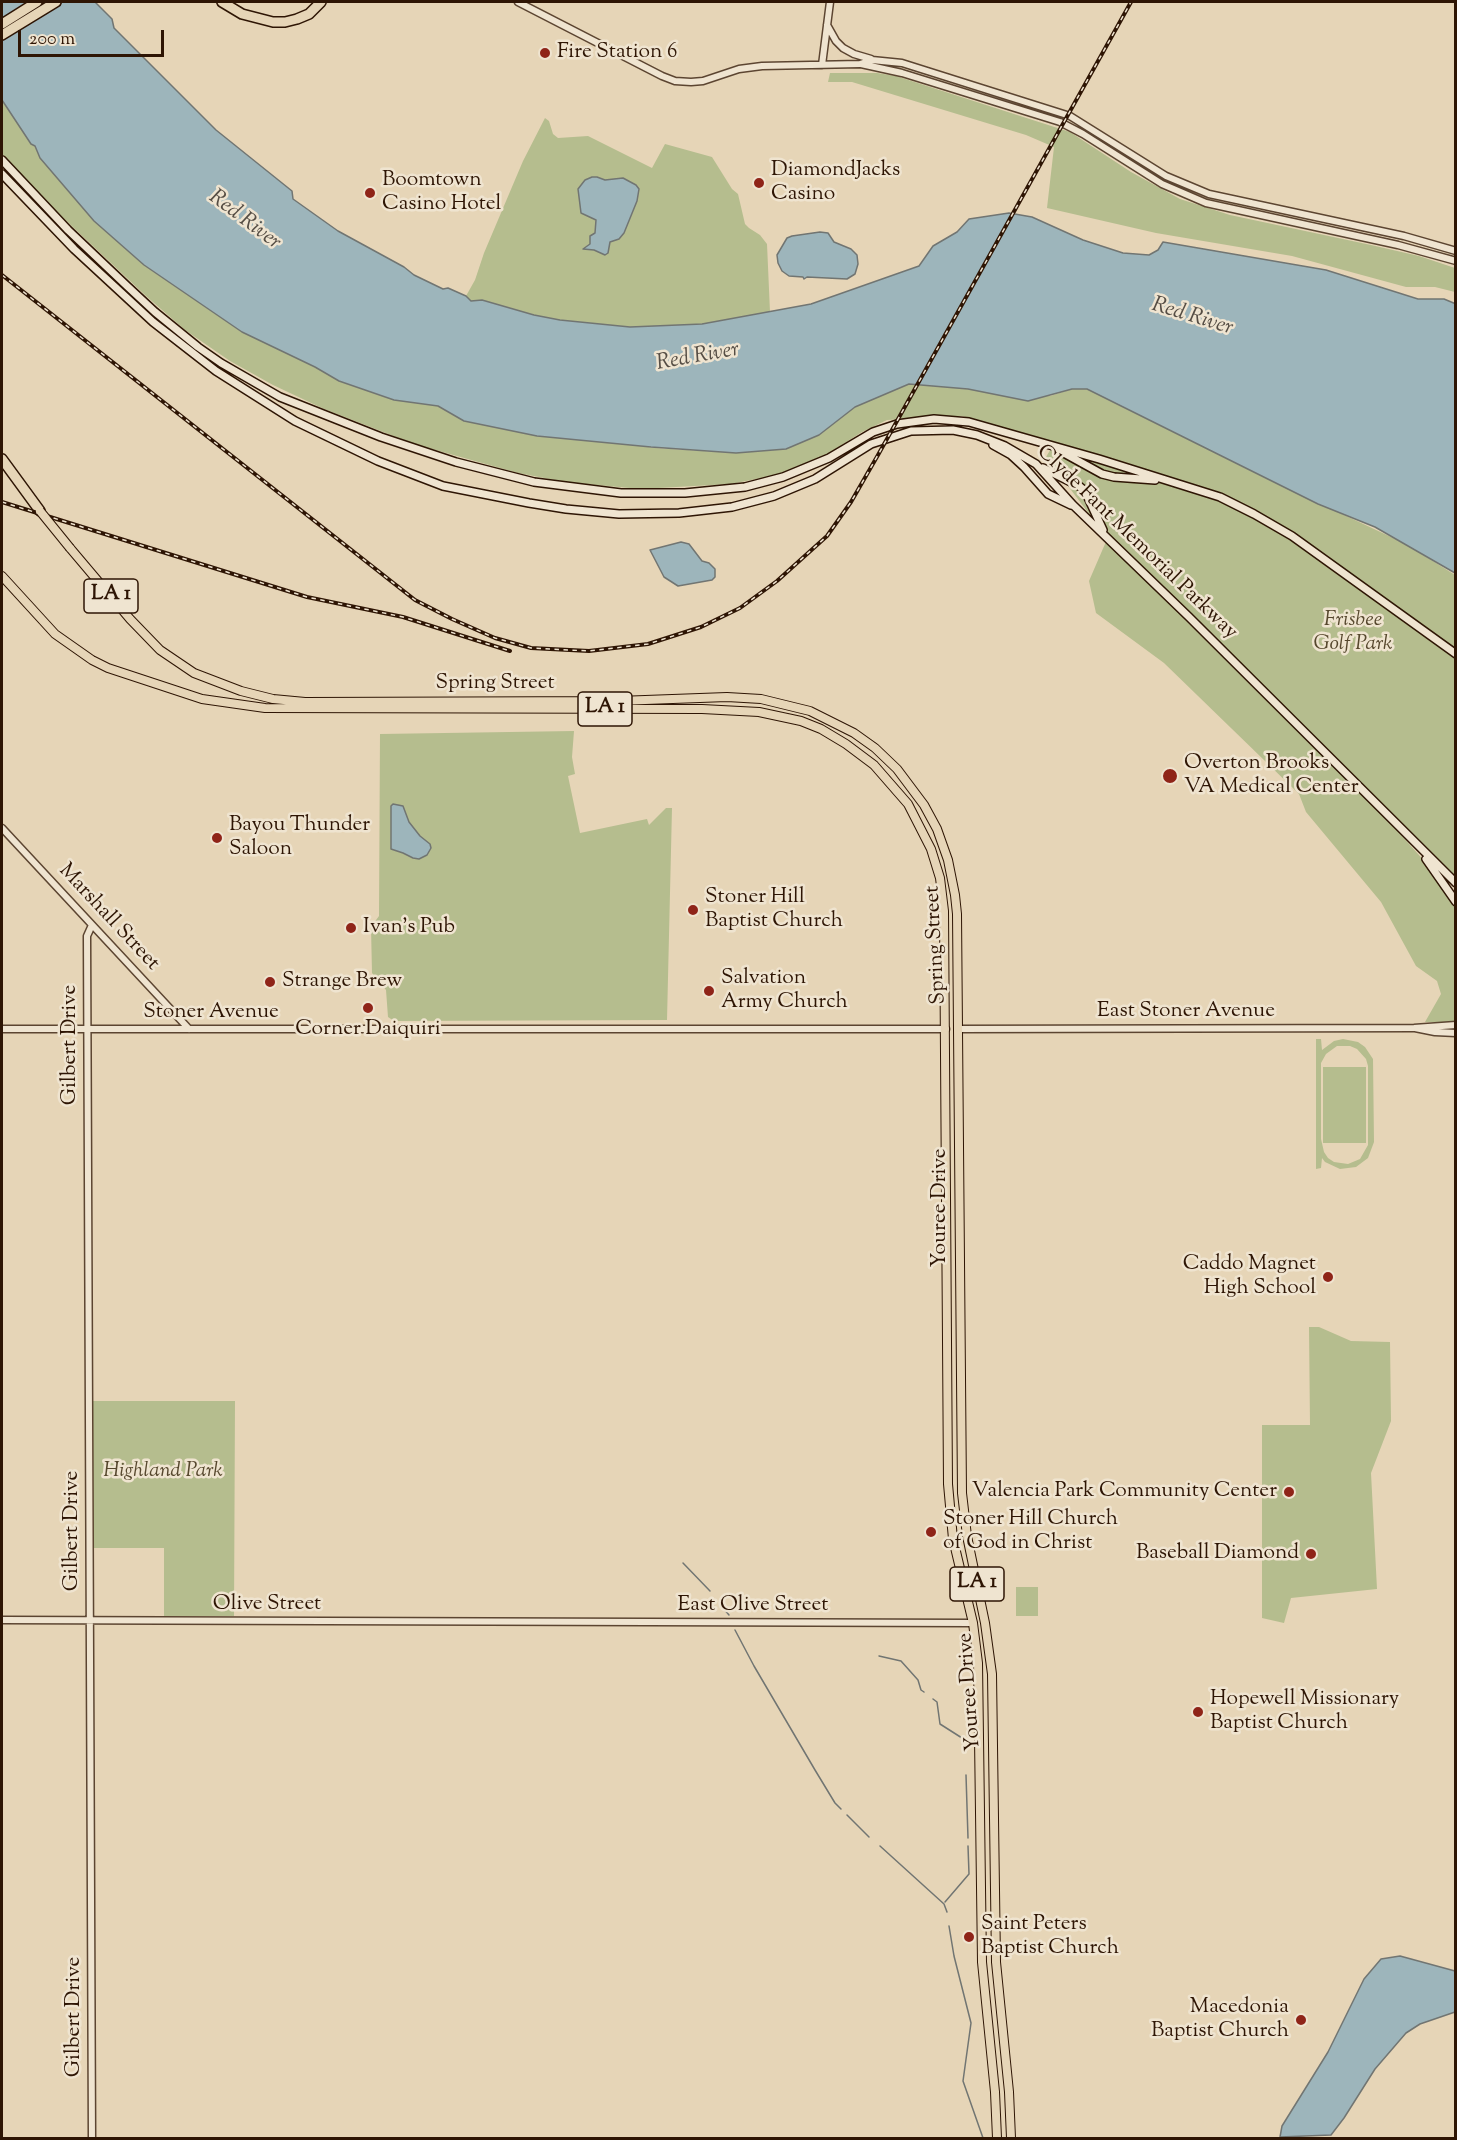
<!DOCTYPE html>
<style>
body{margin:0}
#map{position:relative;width:1457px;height:2140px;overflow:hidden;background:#e6d5b7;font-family:"Sorts Mill Goudy",serif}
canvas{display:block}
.frame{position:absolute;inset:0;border:3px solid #2e1504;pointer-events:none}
.scale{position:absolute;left:18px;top:30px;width:146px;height:27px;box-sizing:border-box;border:3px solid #2e1504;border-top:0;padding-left:8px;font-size:18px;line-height:21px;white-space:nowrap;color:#2e1504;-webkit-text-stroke:4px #efe4d0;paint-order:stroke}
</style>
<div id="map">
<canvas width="1457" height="2140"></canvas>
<div class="frame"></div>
<div class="scale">200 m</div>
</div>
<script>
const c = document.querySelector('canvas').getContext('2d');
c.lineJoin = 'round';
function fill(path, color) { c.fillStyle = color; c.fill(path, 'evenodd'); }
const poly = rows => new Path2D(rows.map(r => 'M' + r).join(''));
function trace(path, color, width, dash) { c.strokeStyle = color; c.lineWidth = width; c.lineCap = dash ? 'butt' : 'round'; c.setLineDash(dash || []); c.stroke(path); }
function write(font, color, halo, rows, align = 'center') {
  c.font = font + ' "Sorts Mill Goudy",serif'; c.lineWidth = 5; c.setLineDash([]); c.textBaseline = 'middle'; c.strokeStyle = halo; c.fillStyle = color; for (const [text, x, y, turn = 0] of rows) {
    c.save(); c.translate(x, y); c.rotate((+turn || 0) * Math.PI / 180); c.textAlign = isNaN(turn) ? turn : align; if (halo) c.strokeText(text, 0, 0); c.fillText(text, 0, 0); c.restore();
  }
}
const green = poly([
 [830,73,877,73,896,76,1070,132,1131,172,1180,199,1230,215,1371,245,1419,256,1455,268,1455,292,1435,287,1406,287,1292,256,1156,233,1047,208,1054,147,1026,135,852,82,828,82],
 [2,100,35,146,124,246,144,265,242,332,315,367,339,381,394,400,438,406,464,421,655,448,736,453,786,449,819,435,855,407,909,384,1050,396,1072,389,1087,389,1310,499,1406,544,1455,575,1455,881,1090,515,1046,457,1055,442,962,416,887,420,862,432,829,453,781,474,731,484,640,489,565,482,518,473,414,444,324,409,273,385,230,361,185,330,146,296,62,217,2,154],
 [545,118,549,121,553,134,558,138,588,136,652,168,665,144,712,157,732,189,738,194,745,224,749,228,760,235,767,244,770,312,702,324,630,327,560,320,534,315,482,300,471,301,466,296,475,280,484,253,523,161],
 [1108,537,1224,657,1388,820,1433,871,1455,908,1455,1022,1425,1022,1441,994,1437,981,1416,966,1381,902,1306,812,1299,794,1164,663,1096,613,1089,581],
 [574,731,572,757,575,774,568,776,580,833,647,819,649,825,666,808,672,808,667,1020,394,1021,388,1017,386,990,372,973,371,927,379,916,380,734],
 [1316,1039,1321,1039,1322,1050,1334,1041,1343,1039,1358,1042,1365,1047,1373,1059,1374,1142,1368,1158,1356,1167,1340,1169,1325,1162,1322,1158,1321,1168,1316,1169],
 [1337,1046,1350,1046,1357,1049,1366,1059,1368,1066,1368,1145,1360,1159,1348,1164,1334,1162,1328,1158,1324,1152,1321,1139,1321,1063,1326,1054],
 [1323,1067,1366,1067,1366,1143,1323,1143],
 [1309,1327,1319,1327,1351,1341,1390,1342,1391,1421,1371,1473,1377,1589,1291,1598,1284,1623,1262,1618,1262,1425,1310,1425],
 [92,1401,235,1401,234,1616,164,1616,164,1548,92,1548],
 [1016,1587,1038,1587,1038,1616,1016,1616]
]);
const water = poly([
 [2,2,95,2,112,19,114,28,216,130,292,191,293,199,338,231,404,267,414,275,443,289,448,288,466,296,471,301,482,300,534,315,560,320,630,327,702,324,811,304,919,266,933,246,957,232,969,219,1009,213,1032,217,1083,240,1123,253,1149,255,1158,250,1163,242,1326,270,1418,299,1444,299,1456,304,1455,573,1375,527,1318,504,1087,389,1072,389,1028,401,968,389,909,384,855,407,819,435,786,449,736,453,651,447,537,436,464,421,438,406,394,400,339,381,315,367,242,332,144,265,94,221,40,158,35,146,31,144,2,100,2,2],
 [592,177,597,177,605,180,623,178,636,185,639,189,637,201,624,233,619,239,610,242,608,253,605,255,594,250,583,249,590,244,590,236,595,233,596,220,581,213,578,189,585,180,592,177],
 [820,232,828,233,834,242,851,249,857,255,858,264,855,274,847,279,807,277,804,279,803,277,789,276,782,271,778,263,777,255,787,238,792,236,820,232],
 [681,542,689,544,702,561,709,563,715,569,715,577,712,580,678,586,664,577,650,550,681,542],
 [393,804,403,806,409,822,420,836,430,844,431,848,427,855,419,859,413,858,403,853,391,849,391,806,393,804],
 [1400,1956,1455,1971,1455,2012,1420,2024,1406,2033,1375,2069,1344,2118,1331,2135,1280,2137,1282,2126,1328,2052,1364,1979,1381,1959,1400,1956]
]);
const stream = poly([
 [683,1563,710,1591],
 [723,1608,729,1615],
 [735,1630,754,1666,815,1770,835,1803,841,1809],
 [879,1656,901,1661,918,1680,921,1690,924,1692],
 [933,1699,937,1702,940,1724,962,1738,964,1746],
 [966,1775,968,1838],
 [847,1815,869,1837],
 [880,1846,944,1904,947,1912],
 [945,1902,969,1874,968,1846],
 [949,1926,954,1956,971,2023,963,2081,983,2138]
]);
const tertiary = poly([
 [518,2,662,76,675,81,691,82,703,81,739,69,762,66,860,64,872,60,902,63,1070,116,1166,176,1209,194,1404,236,1456,251],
 [827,25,836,41,843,48,854,54,871,59],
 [861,64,902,73,1060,122,1083,134,1162,184,1206,203,1398,245,1456,261],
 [822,65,830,2],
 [2,828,189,1029],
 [92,925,87,936,92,2138],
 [1415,1028,1435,1032,1456,1033],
 [2,1029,946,1029],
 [958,1029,1414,1028,1456,1025],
 [2,1620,973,1623]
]);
const secondary = poly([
 [2,160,68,230,127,286,155,312,198,347,221,363,280,397,381,437,456,462,534,482,621,493,685,493,745,487,783,477,829,458,873,432,897,424,934,419,969,422,1099,459,1220,497,1254,514,1292,536,1456,654],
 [2,174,74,249,153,322,216,371,295,421,378,461,443,486,529,503,566,509,619,514,679,513,732,507,774,496,815,479,871,444,911,431,953,430,977,435,1005,446,1036,464,1073,505,1189,617,1456,883],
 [993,445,1011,455,1024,467,1048,494,1071,505],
 [1062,452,1102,474,1114,477,1155,480],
 [1043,468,1079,486,1085,491,1103,530],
 [1426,859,1456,902]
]);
const primary = poly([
 [70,548,130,619,160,650,194,673,241,691,273,699,305,702,618,701,727,697,761,699,810,711,854,733,875,748,897,769,924,805,937,829,948,860,955,895,957,914,962,1493,967,1536,985,1623,992,1674,996,1962,1009,2092,1011,2138],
 [2,576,55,634,92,660,108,668,202,699,265,708,702,709,759,712,801,721,821,729,846,744,874,765,908,804,931,849,940,878,944,911,948,1484,953,1539,973,1623,978,1663,982,1962,995,2092,997,2138]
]);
const motorway = poly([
 [222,2,242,14,273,22,285,22,297,19,309,14,321,2],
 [2,24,37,2],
 [2,35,56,2],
 [2,459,40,511]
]);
const rail = poly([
 [2,275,415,600,452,619,495,638,531,648,589,651,648,644,701,627,740,608,777,581,827,536,851,502,878,455,1131,2],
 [2,502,307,597,403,617,510,651]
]);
const primaryBridge = poly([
 [40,511,70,548]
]);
const markers = [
 [545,53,6,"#8f2418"],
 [759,183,6,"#8f2418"],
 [370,193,6,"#8f2418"],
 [1170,776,8,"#8f2418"],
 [217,838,6,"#8f2418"],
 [693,910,6,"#8f2418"],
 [351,928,6,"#8f2418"],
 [270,982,6,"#8f2418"],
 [709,991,6,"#8f2418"],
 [368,1008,6,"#8f2418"],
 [1328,1277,6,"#8f2418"],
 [1289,1492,6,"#8f2418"],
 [931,1532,6,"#8f2418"],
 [1311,1554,6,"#8f2418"],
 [1198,1712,6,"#8f2418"],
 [969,1937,6,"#8f2418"],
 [1301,2020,6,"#8f2418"]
];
const shields = [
 [111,596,54],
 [605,709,54],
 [977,1584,54]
];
const shieldNames = [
 ["LA 1",111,596],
 ["LA 1",605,709],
 ["LA 1",977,1584]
];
const poiNames = [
 ["Fire Station 6",557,53],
 ["DiamondJacks",771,171],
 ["Casino",771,195],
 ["Boomtown",382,181],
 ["Casino Hotel",382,205],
 ["Overton Brooks",1184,764],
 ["VA Medical Center",1184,788],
 ["Bayou Thunder",229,826],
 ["Saloon",229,850],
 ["Stoner Hill",705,898],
 ["Baptist Church",705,922],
 ["Ivan's Pub",363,928],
 ["Salvation",721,979],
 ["Army Church",721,1003],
 ["Strange Brew",282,982],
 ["Corner Daiquiri",368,1030,"center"],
 ["Caddo Magnet",1316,1265,"right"],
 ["High School",1316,1289,"right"],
 ["Valencia Park Community Center",1277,1492,"right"],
 ["Stoner Hill Church",943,1520],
 ["of God in Christ",943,1544],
 ["Baseball Diamond",1299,1554,"right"],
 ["Hopewell Missionary",1210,1700],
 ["Baptist Church",1210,1724],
 ["Saint Peters",981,1925],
 ["Baptist Church",981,1949],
 ["Macedonia",1289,2008,"right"],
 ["Baptist Church",1289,2032,"right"]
];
const streetNames = [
 ["Clyde Fant Memorial Parkway",1136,543,44],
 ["Spring Street",495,684],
 ["Marshall Street",108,918,47],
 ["Spring Street",937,945,-93],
 ["East Stoner Avenue",1186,1012],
 ["Stoner Avenue",211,1013],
 ["Gilbert Drive",71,1045,-90],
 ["Youree Drive",941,1208,-90],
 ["Gilbert Drive",73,1531,-90],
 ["Olive Street",267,1605],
 ["East Olive Street",753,1606],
 ["Youree Drive",971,1692,-94],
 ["Gilbert Drive",75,2017,-90]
];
const parkNames = [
 ["Frisbee",1353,621],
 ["Golf Park",1353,645],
 ["Highland Park",163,1472]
];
const waterNames = [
 ["Red River",244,221,37],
 ["Red River",1192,318,17],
 ["Red River",698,358,-10]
];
fill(green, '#b5bd8e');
fill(water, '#9db5bb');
trace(water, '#717572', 1.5);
trace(stream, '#717572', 1.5);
trace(tertiary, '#5c4531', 9);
trace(secondary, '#2e1504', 10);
trace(primary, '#2e1504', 10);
trace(motorway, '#2e1504', 12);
trace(tertiary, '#efe4d0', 6);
trace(secondary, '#efe4d0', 7);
trace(primary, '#e6d5b7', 8);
trace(motorway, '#e6d5b7', 9);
trace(rail, '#2e1504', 4);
trace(rail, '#efe4d0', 1.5, [4.5]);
trace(primaryBridge, '#2e1504', 10, []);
trace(primaryBridge, '#e6d5b7', 8);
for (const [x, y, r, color] of markers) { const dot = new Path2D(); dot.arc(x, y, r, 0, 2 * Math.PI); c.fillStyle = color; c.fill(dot); trace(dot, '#efe4d0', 2); }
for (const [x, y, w] of shields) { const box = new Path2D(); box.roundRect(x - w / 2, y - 17, w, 34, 4.5); c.fillStyle = '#efe4d0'; c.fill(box); trace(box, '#2e1504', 1.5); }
write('bold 20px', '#2e1504', null, shieldNames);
write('21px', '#2e1504', '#efe4d0', poiNames, 'left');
write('21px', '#2e1504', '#efe4d0', streetNames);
write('italic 21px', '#56472d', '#efe4d0', parkNames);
write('italic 22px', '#554d44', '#efe4d0', waterNames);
</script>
